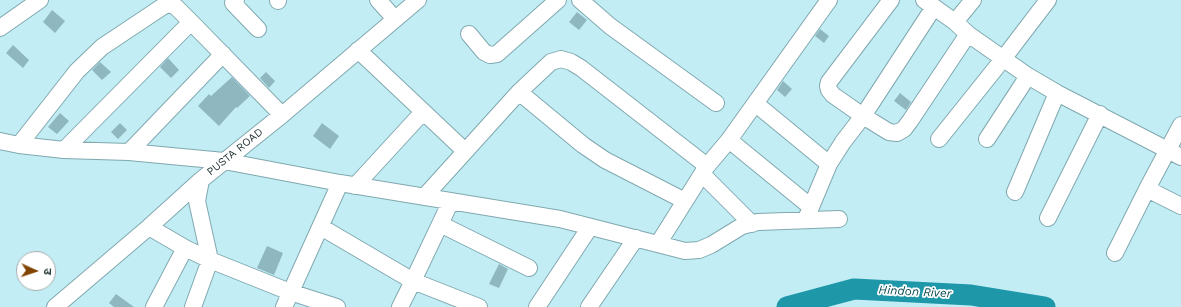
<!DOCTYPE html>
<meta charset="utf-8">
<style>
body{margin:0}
#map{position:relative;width:1181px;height:307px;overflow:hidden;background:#c3edf5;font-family:"Work Sans","Noto Sans Devanagari",sans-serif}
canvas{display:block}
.north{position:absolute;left:16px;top:251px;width:40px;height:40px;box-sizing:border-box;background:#fff;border:1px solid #a5acad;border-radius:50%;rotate:93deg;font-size:11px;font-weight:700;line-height:16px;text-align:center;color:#1e2f31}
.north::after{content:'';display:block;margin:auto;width:14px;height:18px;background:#804400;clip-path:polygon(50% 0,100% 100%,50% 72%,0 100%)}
</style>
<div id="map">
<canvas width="1181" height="307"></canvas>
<div class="north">उ</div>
</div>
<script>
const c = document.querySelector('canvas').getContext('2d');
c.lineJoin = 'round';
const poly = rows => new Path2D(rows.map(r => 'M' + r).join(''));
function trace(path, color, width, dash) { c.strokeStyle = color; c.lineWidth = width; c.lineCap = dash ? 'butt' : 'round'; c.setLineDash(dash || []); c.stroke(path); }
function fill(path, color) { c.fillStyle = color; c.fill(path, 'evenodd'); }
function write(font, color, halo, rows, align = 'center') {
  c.font = font + ' "Work Sans",sans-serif'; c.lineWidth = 3.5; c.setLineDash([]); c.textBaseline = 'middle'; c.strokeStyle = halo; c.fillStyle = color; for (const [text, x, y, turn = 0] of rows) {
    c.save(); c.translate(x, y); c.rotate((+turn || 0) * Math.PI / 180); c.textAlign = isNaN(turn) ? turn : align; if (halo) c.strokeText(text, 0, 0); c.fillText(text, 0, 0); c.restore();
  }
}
const river = poly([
 [787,307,854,289,971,295,1045,307]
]);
const building = poly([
 [52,10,65,21,55,33,43,22],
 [577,12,587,20,579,30,569,22],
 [820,29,829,36,824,43,815,36],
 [13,45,29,60,23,68,6,53],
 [168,58,179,70,171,78,160,67],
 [100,62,111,72,102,80,92,70],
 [266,72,275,81,269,88,260,78],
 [232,77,250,96,237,108,236,107,219,126,198,106,209,94,211,96],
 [783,81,792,89,785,97,777,90],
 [900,93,911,102,906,110,894,101],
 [60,113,69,121,57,134,48,127],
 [120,123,127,130,118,139,111,132],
 [322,123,339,136,330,149,313,136],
 [267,246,283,253,274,275,257,268],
 [499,264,508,269,499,288,489,284],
 [116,294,134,307,114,307,109,303]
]);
const minor = poly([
 [236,0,233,3,258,29],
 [378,0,395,19],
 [580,0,610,26,716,103],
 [891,0,829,82,828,86,829,90,833,95,863,116,889,132,897,133,904,129,910,121,968,34],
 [924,0,955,22,968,34,1028,76,1057,93,1181,157],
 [278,1,278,0],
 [955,22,973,0],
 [0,28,40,0],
 [469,34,484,52,490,55,497,54,558,0],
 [358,50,465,151],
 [519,92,583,145,605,160,685,201],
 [756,104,829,164],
 [939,139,1003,59,1048,0],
 [987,139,1028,76],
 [729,140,811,207],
 [0,141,19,145,64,150,129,152,224,161,340,183,560,219,685,251,699,250,711,245,742,226,758,222,839,219],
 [19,145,77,71,102,47,162,7,169,4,176,7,191,22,282,115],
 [64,150,191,22],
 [129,152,223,54],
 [702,174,752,224],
 [355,186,423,112],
 [1147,189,1181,206],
 [1015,192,1057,93],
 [424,197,519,92,551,62,561,59,571,62,581,68,707,166],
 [1048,218,1100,114],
 [806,219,829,164,843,142,863,116,934,7],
 [440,224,529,268],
 [149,227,185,248,210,260,290,292,337,307],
 [321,227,413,281,479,307],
 [658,244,707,166,729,140,829,0],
 [1115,253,1147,189,1181,125],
 [55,307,149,227,201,180,282,115,418,0],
 [154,307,185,248],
 [193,307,210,260,197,201,201,180],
 [284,307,340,183],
 [400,307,413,281,451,201],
 [537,307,590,227],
 [589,307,636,238]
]);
const streetNames = [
 ["PUSTA ROAD",235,152,-39]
];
const waterNames = [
 ["Hindon River",915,292,3]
];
trace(river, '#1e97a8', 21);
fill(building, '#8fb7bf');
trace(minor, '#80a8af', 18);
trace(minor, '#fff', 16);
write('11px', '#1e2f31', '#fff', streetNames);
write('italic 12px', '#074b54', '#fff', waterNames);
</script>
